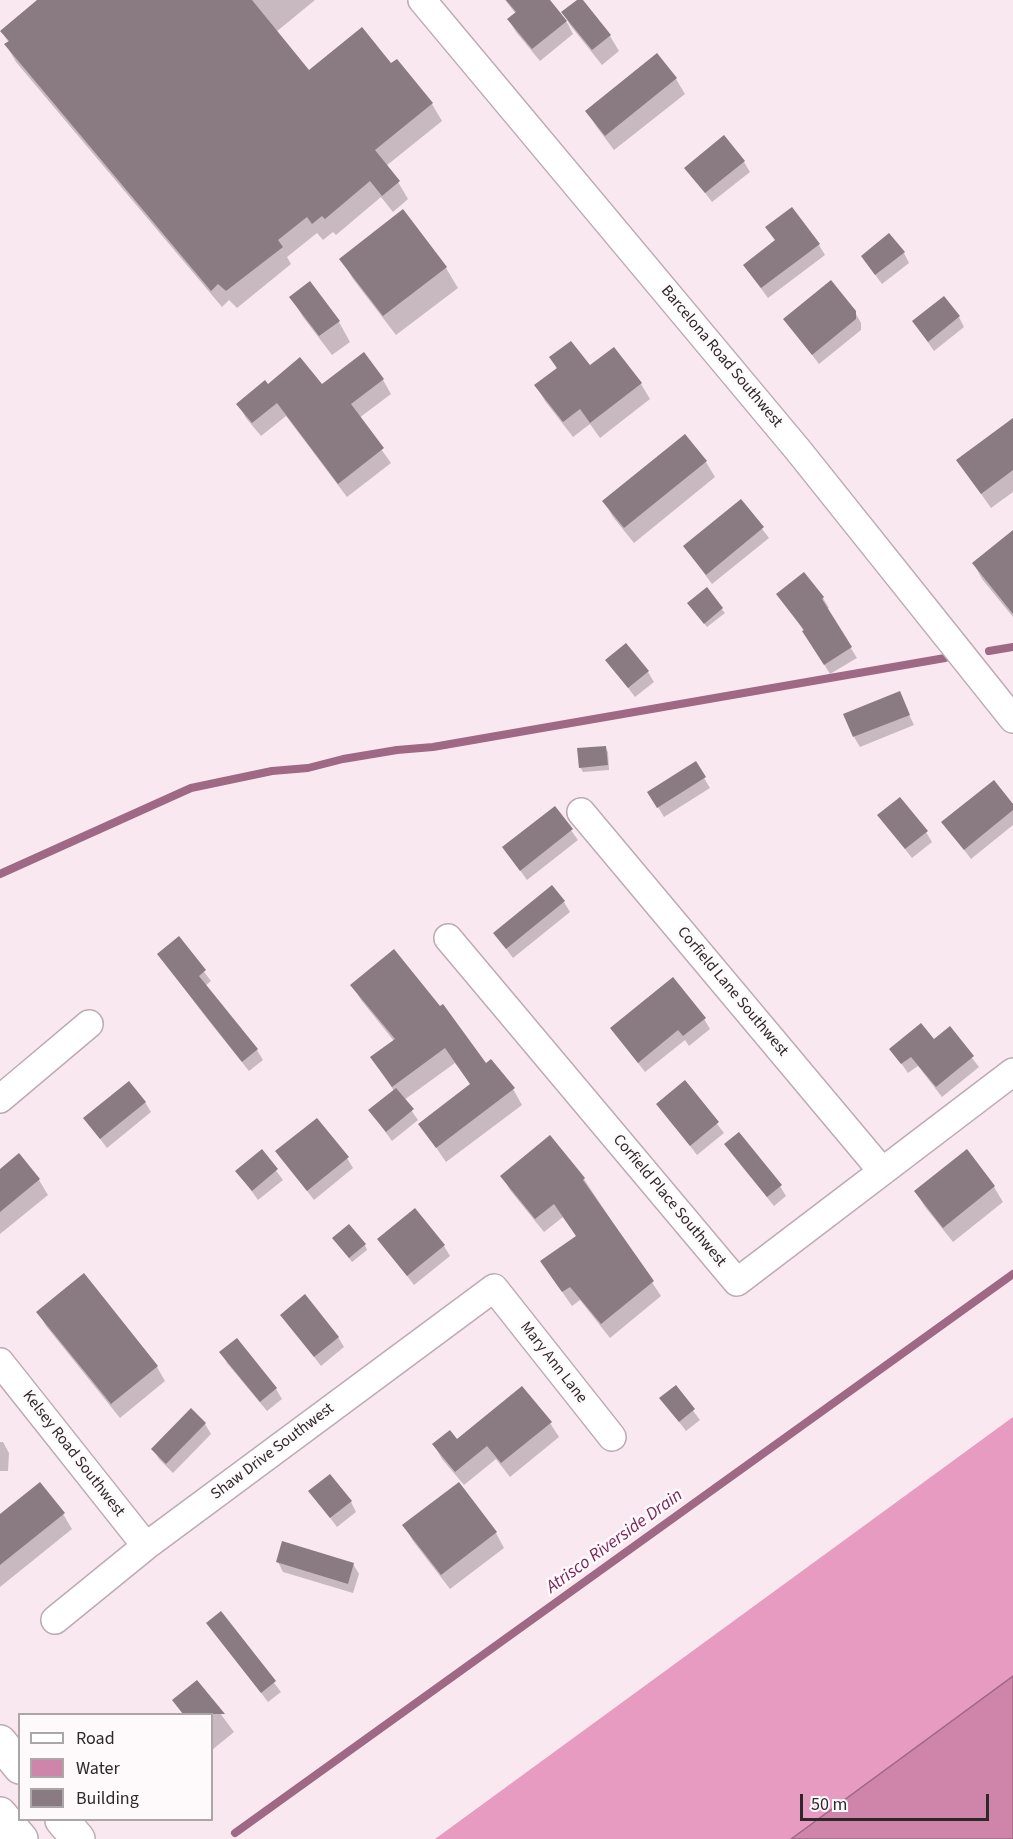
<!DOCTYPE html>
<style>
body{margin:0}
#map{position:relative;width:1013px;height:1839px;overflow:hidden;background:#fae8f0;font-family:"Source Sans 3",sans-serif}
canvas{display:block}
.legend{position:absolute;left:18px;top:1713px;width:195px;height:108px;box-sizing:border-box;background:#fefafc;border:2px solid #aba6a8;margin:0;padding:8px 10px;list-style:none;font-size:18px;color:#2e282b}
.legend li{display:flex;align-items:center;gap:12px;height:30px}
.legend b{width:30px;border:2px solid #aba6a8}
.scale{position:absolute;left:800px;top:1794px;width:189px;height:27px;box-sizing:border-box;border:3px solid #2e282b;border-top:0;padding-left:8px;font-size:18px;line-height:21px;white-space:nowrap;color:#2e282b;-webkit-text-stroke:4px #fefafc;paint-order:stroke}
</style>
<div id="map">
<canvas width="1013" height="1839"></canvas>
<ul class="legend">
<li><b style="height:8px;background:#fff"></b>Road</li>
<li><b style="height:16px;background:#cf84aa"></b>Water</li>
<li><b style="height:16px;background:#8a7a81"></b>Building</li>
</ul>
<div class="scale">50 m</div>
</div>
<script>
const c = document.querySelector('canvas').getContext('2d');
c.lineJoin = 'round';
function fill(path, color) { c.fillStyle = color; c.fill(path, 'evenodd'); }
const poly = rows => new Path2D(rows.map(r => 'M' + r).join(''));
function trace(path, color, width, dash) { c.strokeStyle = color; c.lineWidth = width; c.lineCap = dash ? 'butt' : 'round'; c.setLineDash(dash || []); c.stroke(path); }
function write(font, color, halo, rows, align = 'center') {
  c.font = font + ' "Source Sans 3",sans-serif'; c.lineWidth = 5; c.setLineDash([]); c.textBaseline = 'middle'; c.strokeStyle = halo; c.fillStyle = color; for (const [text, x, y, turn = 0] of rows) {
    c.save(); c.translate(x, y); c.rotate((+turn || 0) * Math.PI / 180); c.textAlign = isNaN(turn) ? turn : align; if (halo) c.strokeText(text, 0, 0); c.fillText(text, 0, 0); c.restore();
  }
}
const forest = poly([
 [1013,1417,1013,1676,791,1839,435,1839]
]);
const water = poly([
 [1013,1676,1013,1839,791,1839,1013,1676]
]);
const shadow = poly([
 [41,0,315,0,276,32,309,72,391,66,397,61,432,104,442,121,386,166,398,182,408,199,393,212,381,197,336,235,333,232,323,240,317,233,287,257,291,264,237,308,229,300,222,307,16,62,6,45,9,43,2,32],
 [505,0,548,0,568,24,573,34,540,61,516,32,509,20,516,14],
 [579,0,610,36,619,51,602,65,570,25,563,13],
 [657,56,676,79,685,94,614,150,596,126,587,111],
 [744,162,750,172,712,202,686,168],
 [819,245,825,255,768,298,751,275],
 [904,253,909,263,882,284,862,257],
 [341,259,446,268,458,288,396,335,353,279],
 [291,297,339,322,350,342,332,355,303,317],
 [855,312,861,323,861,330,819,364,785,319],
 [959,317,964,327,934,351,914,322],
 [614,349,641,384,650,399,600,438,590,424,573,437,545,401,536,385,557,369,551,358,590,368],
 [383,380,391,394,359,418,391,463,347,497,286,416,261,436,246,418,238,404,267,386,322,386],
 [1013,419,1013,492,991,508,958,461],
 [706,462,715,477,634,543,613,517,604,501],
 [741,501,769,538,712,584,685,547],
 [1013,532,1013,617,982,579,974,564],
 [706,590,725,613,707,627,692,608],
 [778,595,823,598,829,608,827,609,857,658,830,674,800,625],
 [607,660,648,672,654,682,635,697],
 [899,693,914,725,860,747,854,737],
 [605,747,608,752,609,770,583,772,580,767],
 [695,763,710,788,664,817,655,802],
 [1013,806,1013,825,971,859,943,822],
 [555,808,578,840,527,880,504,848],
 [879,816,926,832,932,842,912,858],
 [564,902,570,912,513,958,495,934],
 [179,939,211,981,205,986,257,1050,263,1060,249,1071,205,1016,159,955],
 [352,985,485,1065,513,1089,522,1105,446,1162,420,1124,471,1085,455,1063,404,1100,418,1120,392,1141,370,1111,394,1091,372,1057,394,1041,361,1000],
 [704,1019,710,1029,689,1046,685,1040,645,1072,612,1029],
 [949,1028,979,1067,942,1097,918,1066,908,1073,891,1049,934,1041],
 [685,1082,724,1133,697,1155,658,1104],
 [145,1102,151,1112,107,1148,85,1119],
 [726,1144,780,1186,786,1196,774,1206,732,1154],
 [262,1152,283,1180,258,1200,237,1171],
 [277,1152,347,1158,353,1168,314,1200],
 [966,1152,994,1187,1003,1202,953,1242,925,1207,916,1192],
 [19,1155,39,1180,48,1195,0,1234,0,1171],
 [502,1176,584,1179,661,1296,610,1338,580,1300,572,1306,551,1276,577,1237,563,1217,544,1232,510,1190],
 [379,1239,444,1246,450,1256,414,1285],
 [337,1243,365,1245,367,1250,352,1262],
 [38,1312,157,1367,165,1381,120,1418,46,1326],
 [282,1315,338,1337,344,1347,321,1366],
 [236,1340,276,1389,282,1399,267,1411,227,1363,221,1352],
 [675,1387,700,1420,686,1431,661,1398],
 [191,1410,205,1424,211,1434,173,1473,159,1459,153,1449],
 [550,1423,559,1437,510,1477,496,1459,464,1485,442,1459,434,1445],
 [0,1442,3,1442,9,1453,8,1471,0,1471],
 [310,1491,351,1502,356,1512,337,1527],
 [63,1514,72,1529,0,1587,0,1516],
 [404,1525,496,1533,504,1548,450,1589,413,1541],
 [278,1562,353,1564,359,1574,353,1593,283,1572],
 [221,1613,281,1692,268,1702,208,1623],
 [197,1682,234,1732,212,1750,212,1714,183,1714,174,1701]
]);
const stream = poly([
 [989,651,1013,647],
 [0,874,191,788,272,771,308,768,343,759,397,750,433,747,945,658],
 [235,1833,1013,1274]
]);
const building = poly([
 [37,0,252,0,309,70,362,27,391,63,397,59,433,103,375,150,400,181,382,196,370,181,325,219,322,216,312,224,307,217,278,240,283,247,226,291,218,284,211,291,4,44,9,41,0,31],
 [506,0,550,0,567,21,532,49,507,19,516,12],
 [577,0,583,0,611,35,592,50,561,12],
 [657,53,677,78,605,136,585,111],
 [724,135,745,161,705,193,684,168],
 [792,207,820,244,761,288,743,265,775,240,765,227],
 [403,209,447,267,383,316,339,259],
 [889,233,905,252,875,275,861,256],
 [831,280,856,311,856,319,812,355,783,319],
 [310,281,340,321,319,336,289,297],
 [944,296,960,316,928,342,912,321],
 [571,341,590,365,614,347,642,383,590,423,580,409,563,422,534,385,557,368,549,357],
 [364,352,384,379,351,404,384,448,338,484,277,403,252,423,236,404,265,380,268,384,300,357,322,384],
 [1013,418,1013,470,981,494,956,460],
 [685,434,707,461,624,528,602,501],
 [741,499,764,527,706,575,683,546],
 [1013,530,1013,614,972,563],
 [804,572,824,597,822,599,852,647,824,665,802,631,804,630,776,594],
 [707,587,723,608,704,624,687,603],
 [626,643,649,671,628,688,605,660],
 [900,691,910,715,853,737,843,714],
 [606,746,608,765,579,768,577,748],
 [696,761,706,777,657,808,647,792],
 [994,780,1013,804,1013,810,964,850,941,822],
 [900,797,928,831,905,849,877,815],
 [555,806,573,829,520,871,502,847],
 [552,885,565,901,506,949,493,933],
 [179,936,206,970,199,976,258,1049,242,1062,157,954],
 [394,949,440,1006,443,1004,486,1063,491,1059,515,1088,436,1148,418,1124,470,1084,445,1048,392,1087,370,1057,395,1039,350,985],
 [673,977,706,1018,683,1036,678,1030,638,1063,610,1028],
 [921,1023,934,1039,950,1026,974,1056,936,1087,911,1057,901,1064,889,1049],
 [685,1080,719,1122,690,1146,656,1104],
 [129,1081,146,1102,100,1139,83,1118],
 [396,1088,414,1109,386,1132,368,1110],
 [317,1118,349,1157,307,1191,275,1151],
 [739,1132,782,1185,767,1197,724,1144],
 [550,1135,585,1178,583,1180,654,1281,601,1324,570,1287,562,1292,540,1261,576,1236,554,1204,535,1219,500,1176],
 [262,1149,278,1169,252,1191,235,1171],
 [967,1149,995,1186,943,1228,914,1191],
 [19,1153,40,1179,0,1212,0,1169],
 [415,1208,445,1245,407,1276,377,1239],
 [349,1224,366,1244,349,1258,332,1238],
 [84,1273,158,1366,111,1404,36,1312],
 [305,1294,339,1337,314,1357,280,1315],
 [237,1338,277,1388,260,1402,219,1352],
 [676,1385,695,1409,679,1422,659,1398],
 [522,1386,552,1422,501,1463,487,1446,455,1472,432,1444,450,1430,457,1439],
 [191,1408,206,1423,166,1464,151,1449],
 [330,1474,352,1501,330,1518,308,1491],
 [40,1482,65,1513,0,1565,0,1514],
 [459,1482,497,1532,441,1575,402,1525],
 [282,1541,354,1563,348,1584,276,1562],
 [221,1611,276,1681,261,1693,206,1623],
 [197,1680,225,1714,183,1714,172,1700]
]);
const minor = poly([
 [422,0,798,450,1013,719],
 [581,812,882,1171],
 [448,938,737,1282,1013,1072],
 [0,1099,89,1024],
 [0,1362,146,1546],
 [55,1620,146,1546,494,1288,612,1437]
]);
const primary = poly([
 [0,1742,20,1767],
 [0,1814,21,1839],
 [62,1820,78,1839]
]);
const streetNames = [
 ["Barcelona Road Southwest",721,357,50],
 ["Corfield Lane Southwest",732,992,50],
 ["Corfield Place Southwest",669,1201,50],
 ["Mary Ann Lane",553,1363,52],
 ["Shaw Drive Southwest",273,1452,-37],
 ["Kelsey Road Southwest",73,1454,52]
];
const waterNames = [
 ["Atrisco Riverside Drain",615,1542,-36]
];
fill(forest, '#e89bc1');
fill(water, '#cf84aa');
trace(water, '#9f6884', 1.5);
fill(shadow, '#0003');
trace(stream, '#9f6884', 8);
fill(building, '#8a7a81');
trace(minor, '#bdabb3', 30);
trace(primary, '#bdabb3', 36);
trace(minor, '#fff', 27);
trace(primary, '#fff', 33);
write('16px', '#2e282b', '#fefafc', streetNames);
write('italic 18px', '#7c2357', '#fefafc', waterNames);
</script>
